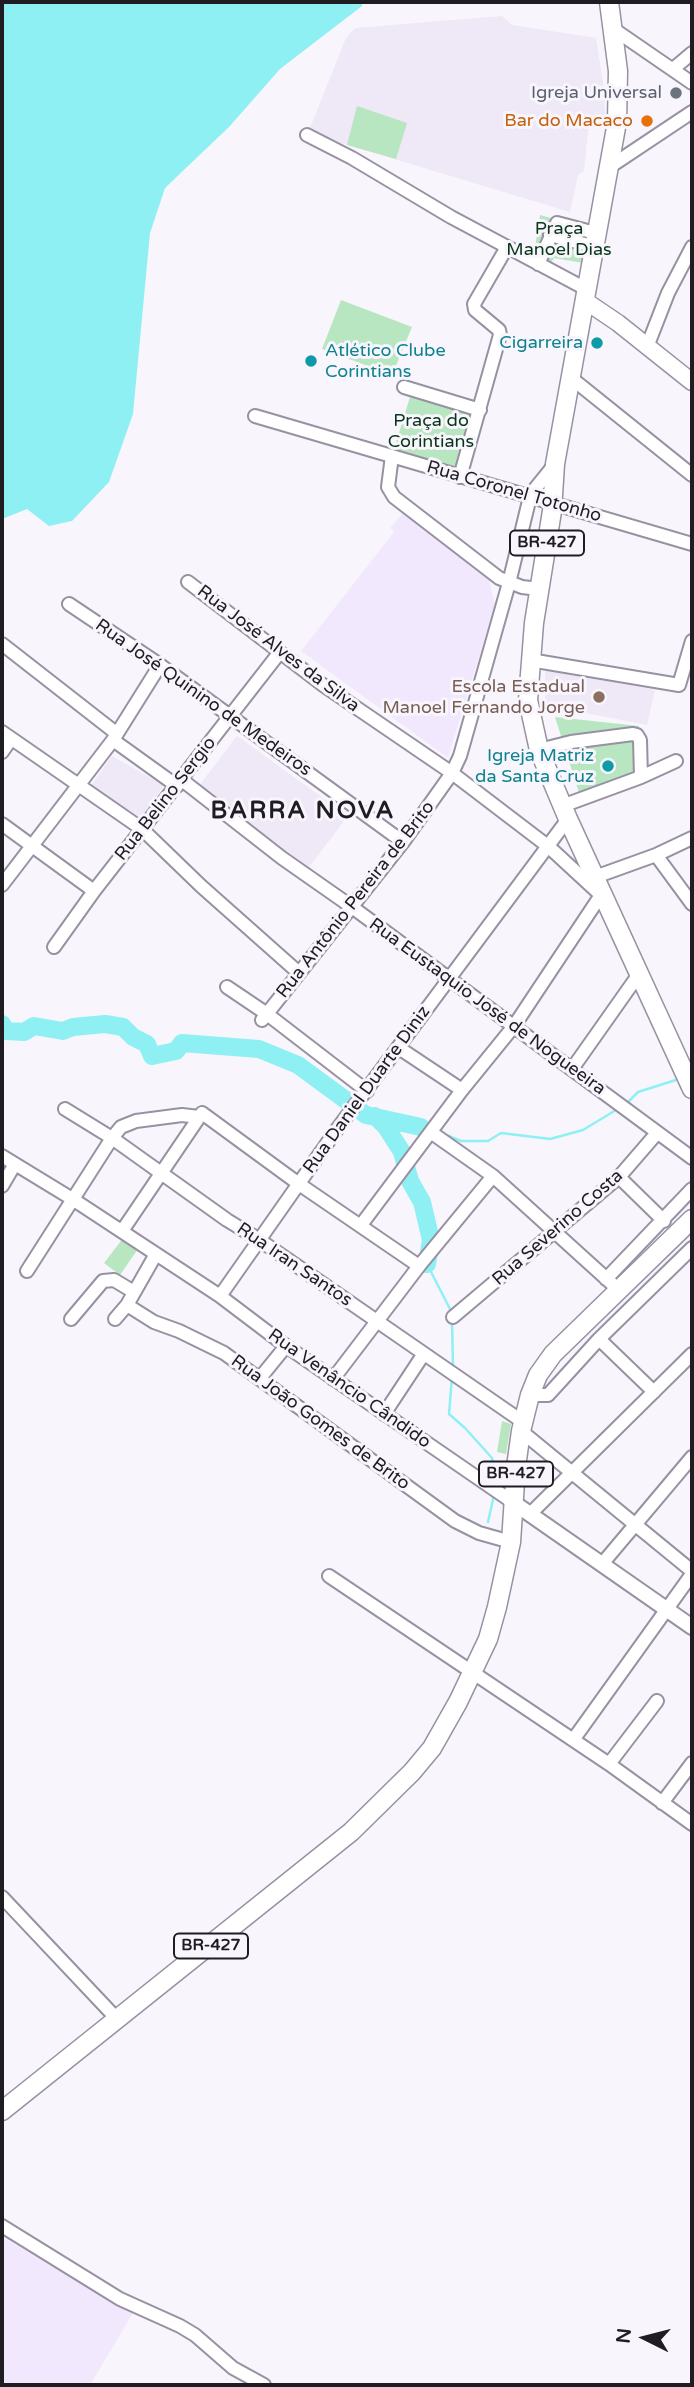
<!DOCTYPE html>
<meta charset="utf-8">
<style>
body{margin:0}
#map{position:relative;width:694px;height:2387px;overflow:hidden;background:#f8f5fd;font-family:"Varela Round",sans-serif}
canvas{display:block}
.frame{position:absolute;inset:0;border:4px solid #1f1c22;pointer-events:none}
.north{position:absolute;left:610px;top:2303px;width:70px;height:70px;-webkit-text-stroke:5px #f8f5fd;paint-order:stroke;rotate:276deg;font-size:19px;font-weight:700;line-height:28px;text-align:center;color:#1f1c22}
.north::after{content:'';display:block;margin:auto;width:24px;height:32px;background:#1f1c22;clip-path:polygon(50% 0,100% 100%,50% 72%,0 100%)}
</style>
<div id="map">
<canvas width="694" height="2387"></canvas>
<div class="frame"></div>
<div class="north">N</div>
</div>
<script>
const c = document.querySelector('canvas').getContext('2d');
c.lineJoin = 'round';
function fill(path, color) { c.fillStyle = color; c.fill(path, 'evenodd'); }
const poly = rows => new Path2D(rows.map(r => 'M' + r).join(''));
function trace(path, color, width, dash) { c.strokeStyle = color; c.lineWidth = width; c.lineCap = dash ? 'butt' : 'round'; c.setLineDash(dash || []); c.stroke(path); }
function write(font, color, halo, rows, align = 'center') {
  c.font = font + ' "Varela Round",sans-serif'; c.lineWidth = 6; c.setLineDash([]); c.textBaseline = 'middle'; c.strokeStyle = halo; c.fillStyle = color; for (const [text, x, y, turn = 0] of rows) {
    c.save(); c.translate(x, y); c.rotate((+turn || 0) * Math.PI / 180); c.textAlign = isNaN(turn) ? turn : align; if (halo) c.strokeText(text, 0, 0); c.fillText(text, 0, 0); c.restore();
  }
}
const built = poly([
 [502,16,512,25,596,38,604,89,605,115,589,122,584,171,578,175,570,212,308,133,346,38,355,28],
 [545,669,655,690,647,725,545,705],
 [237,736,348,816,309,867,198,787],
 [112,756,163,785,144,819,90,787]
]);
const industrial = poly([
 [404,512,489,580,495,604,448,758,301,651,394,532,390,528],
 [2,2237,133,2313,90,2385,2,2385]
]);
const green = poly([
 [357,106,407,123,396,159,347,145],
 [540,215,594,230,589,264,554,258,549,266,534,254],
 [341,300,412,327,392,375,322,349],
 [410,397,471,413,456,467,394,449],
 [555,717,639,726,635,779,580,796],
 [124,1237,140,1246,120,1275,104,1263],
 [502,1421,511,1424,506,1454,497,1452]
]);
const water = poly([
 [2,2,362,2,362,6,280,69,229,127,165,188,150,233,133,414,109,482,72,521,49,526,27,509,2,519]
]);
const stream = poly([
 [629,1101,638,1092,679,1079],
 [444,1134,461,1141,488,1141,501,1133,550,1139,583,1130,616,1110],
 [427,1264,451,1311],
 [452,1321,453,1367],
 [452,1377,449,1414,465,1428,492,1458,496,1485],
 [488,1522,494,1495]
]);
const river = poly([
 [2,1024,6,1031,24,1032,34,1026,63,1031,73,1027,105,1024,123,1027,133,1037,147,1044,152,1056,176,1051,182,1043,259,1049,298,1065,366,1115,421,1127],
 [375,1116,386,1127,402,1152,410,1181,422,1202,431,1240,427,1264]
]);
const minor = poly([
 [612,28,692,83],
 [673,69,692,53],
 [307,135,352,158,451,217,586,289],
 [611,166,692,112],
 [550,235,596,247],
 [538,264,557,223,599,234],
 [647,347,668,293,692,247],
 [570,377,692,475],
 [404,387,480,410],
 [255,416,692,544],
 [392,456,388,487,394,497,499,578,522,587,539,589],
 [460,477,500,335,499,330,475,310,474,304,507,247],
 [188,582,323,685,452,773,549,847,601,895,514,1026,462,1090,361,1225],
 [69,604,160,665,403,842],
 [2,644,116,733],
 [530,660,679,685,692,641],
 [2,732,142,829,201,886,299,973],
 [113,740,177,786],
 [539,750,571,742,633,734,637,735,640,740,641,777],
 [2,752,11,739],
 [182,780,282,858,352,907,692,1158],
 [562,806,641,777,676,761],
 [2,824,94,891],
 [656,855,692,838],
 [595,877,656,855,692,904],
 [2,885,113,740,160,665],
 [54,947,94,891,280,652],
 [227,987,267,1014,367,1091],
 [262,1020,403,842,452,773,460,756,509,583,528,505,534,490,555,464],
 [399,1048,462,1090],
 [572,1069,639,974],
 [65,1109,112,1138,227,1220,258,1239,523,1422],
 [432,1133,493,1176,620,1291],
 [2,1156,74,1200,220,1296,286,1346,514,1503],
 [619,1177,664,1221],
 [2,1186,15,1164],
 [122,1231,202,1113,299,1184,419,1266],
 [27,1271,112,1138,121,1127,136,1121,182,1115,199,1117],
 [606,1279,692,1189],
 [220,1296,335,1132,568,819],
 [127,1305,154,1322,179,1331,224,1353,455,1521,479,1533,511,1542],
 [453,1317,619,1177,657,1133],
 [71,1319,103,1281,114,1280,134,1292],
 [115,1319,127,1305,156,1254],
 [599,1339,654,1392],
 [260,1378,286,1346],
 [333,1379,419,1266,493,1176],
 [530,1395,548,1395,599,1339,692,1248],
 [384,1414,423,1355],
 [521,1431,692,1571],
 [530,1514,692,1354],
 [602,1564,692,1457],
 [329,1576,609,1764,692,1824],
 [573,1740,692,1574],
 [609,1764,657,1701],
 [662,1803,692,1763],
 [2,1897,117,2019],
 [2,2226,120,2299,180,2326,195,2335,233,2368,264,2385]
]);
const tertiary = poly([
 [514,1503,692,1627]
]);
const secondary = poly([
 [584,300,618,323,692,382]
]);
const primary = poly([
 [609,2,618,71,617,122,555,464,552,511,534,623,528,700,539,750,568,819,692,1089],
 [2,2111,351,1832,412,1772,432,1748,458,1702,488,1639,497,1607,511,1542,516,1467,521,1431,530,1395,538,1375,553,1354,692,1219]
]);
const markers = [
 [676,93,7,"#6b7280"],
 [647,121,7,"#e8710a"],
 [597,343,7,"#0f9aa8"],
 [311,361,7,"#0f9aa8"],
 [599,697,7,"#8d6e63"],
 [608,766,7,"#0f9aa8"]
];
const shields = [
 [547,543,74],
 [516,1474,74],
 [211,1946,74]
];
const shieldNames = [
 ["BR-427",547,543],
 ["BR-427",516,1474],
 ["BR-427",211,1946]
];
const worshipNames = [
 ["Igreja Universal",662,93]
];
const foodNames = [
 ["Bar do Macaco",633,121]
];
const parkNames = [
 ["Praça",559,229],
 ["Manoel Dias",559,250],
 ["Praça do",431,421],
 ["Corintians",431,442]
];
const cultureNames = [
 ["Cigarreira",583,343],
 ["Atlético Clube",325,351,"left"],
 ["Corintians",325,372,"left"],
 ["Igreja Matriz",594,756],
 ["da Santa Cruz",594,777]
];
const streetNames = [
 ["Rua Coronel Totonho",514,492,16],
 ["Rua José Alves da Silva",278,649,37],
 ["Rua José Quinino de Medeiros",203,698,35],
 ["Rua Belino Sergio",166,799,-52],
 ["Rua Antônio Pereira de Brito",356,900,-52],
 ["Rua Eustaquio José de Nogueeira",487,1007,36],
 ["Rua Daniel Duarte Diniz",367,1090,-54],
 ["Rua Severino Costa",558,1228,-41],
 ["Rua Iran Santos",294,1265,34],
 ["Rua Venâncio Cândido",349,1389,35],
 ["Rua João Gomes de Brito",320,1423,36]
];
const educationNames = [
 ["Escola Estadual",585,687],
 ["Manoel Fernando Jorge",585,708]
];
const districtNames = [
 ["BARRA NOVA",303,812]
];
fill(built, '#eee8f7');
fill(industrial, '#f2e8fd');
fill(green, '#b7e6c0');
fill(water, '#8ff0f3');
trace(stream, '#8ff0f3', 2.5);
trace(river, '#8ff0f3', 18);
trace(minor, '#9891a2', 16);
trace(tertiary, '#9891a2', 18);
trace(secondary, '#9891a2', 19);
trace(primary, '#9891a2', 21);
trace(minor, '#fff', 12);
trace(tertiary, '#fff', 14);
trace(secondary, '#fff', 16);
trace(primary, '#fff', 18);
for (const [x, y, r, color] of markers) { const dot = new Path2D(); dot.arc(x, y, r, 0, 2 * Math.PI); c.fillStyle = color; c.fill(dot); trace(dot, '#f8f5fd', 2.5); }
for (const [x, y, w] of shields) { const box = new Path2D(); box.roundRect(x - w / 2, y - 12.5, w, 25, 5); c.fillStyle = '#f8f5fd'; c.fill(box); trace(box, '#1f1c22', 2); }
write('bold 16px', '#1f1c22', null, shieldNames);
write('18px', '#5b616d', '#f8f5fd', worshipNames, 'right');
write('18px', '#c56008', '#f8f5fd', foodNames, 'right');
write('18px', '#073617', '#f8f5fd', parkNames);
write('18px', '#0d838f', '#f8f5fd', cultureNames, 'right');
write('18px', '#1f1c22', '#f8f5fd', streetNames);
write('18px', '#785e54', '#f8f5fd', educationNames, 'right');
c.letterSpacing = '2px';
write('bold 24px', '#1f1c22', '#f8f5fd', districtNames);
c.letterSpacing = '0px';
</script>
